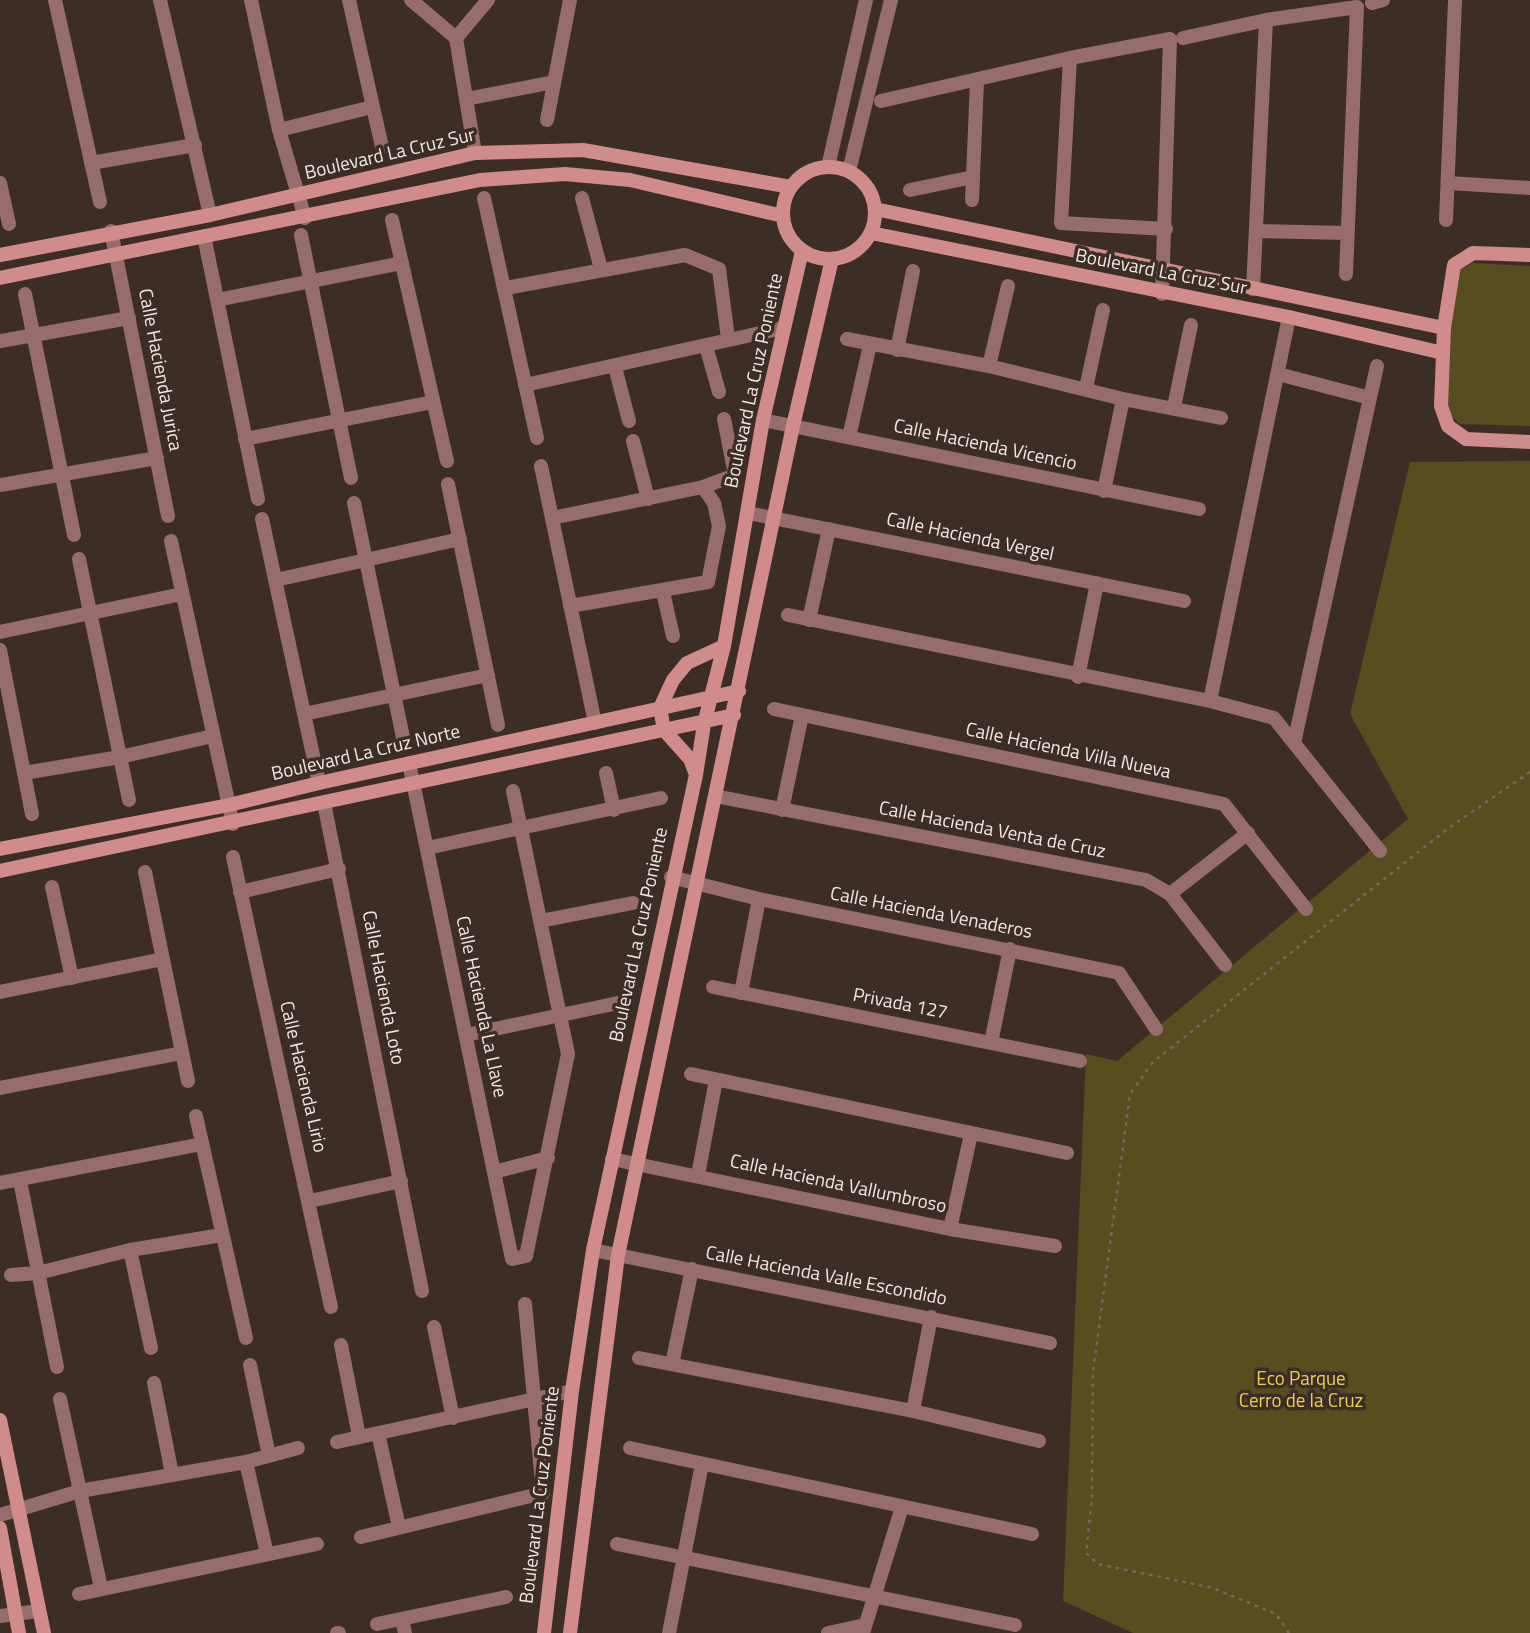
<!DOCTYPE html>
<style>
body{margin:0}
canvas{display:block;background:#3c2d27}
</style>
<canvas width="1530" height="1633"></canvas>
<script>
const c = document.querySelector('canvas').getContext('2d');
c.lineJoin = 'round';
function fill(path, color) { c.fillStyle = color; c.fill(path, 'evenodd'); }
const poly = rows => new Path2D(rows.map(r => 'M' + r).join(''));
function trace(path, color, width, dash) { c.strokeStyle = color; c.lineWidth = width; c.lineCap = dash ? 'butt' : 'round'; c.setLineDash(dash || []); c.stroke(path); }
function write(font, color, halo, rows, align = 'center') {
  c.font = font + ' "Titillium Web",sans-serif'; c.lineWidth = 7; c.setLineDash([]); c.textBaseline = 'middle'; c.strokeStyle = halo; c.fillStyle = color; for (const [text, x, y, turn = 0] of rows) {
    c.save(); c.translate(x, y); c.rotate((+turn || 0) * Math.PI / 180); c.textAlign = isNaN(turn) ? turn : align; if (halo) c.strokeText(text, 0, 0); c.fillText(text, 0, 0); c.restore();
  }
}
const green = poly([
 [1472,263,1530,266,1530,426,1460,424,1444,409,1456,272],
 [1530,461,1530,1633,1133,1633,1063,1601,1086,1054,1117,1061,1408,819,1350,714,1410,462]
]);
const path = poly([
 [1289,1633,1276,1614,1213,1588,1098,1564,1086,1553,1092,1498,1093,1372,1130,1094,1153,1062,1450,827,1530,772]
]);
const street = poly([
 [55,0,100,202],
 [160,0,210,215],
 [251,0,279,130,305,218],
 [349,0,382,147],
 [411,0,456,38],
 [1372,3,1383,0],
 [456,38,475,153],
 [456,38,488,0],
 [1183,38,1266,20,1357,7,1346,274],
 [1070,58,1061,223,1166,229],
 [466,99,554,82],
 [881,101,1070,58,1170,39,1162,294],
 [547,120,570,0],
 [279,130,372,107],
 [91,163,195,145],
 [828,167,866,0],
 [849,171,891,0],
 [0,183,9,224],
 [1448,183,1530,188],
 [910,190,973,177],
 [484,198,537,438],
 [582,198,601,269],
 [972,200,977,81],
 [392,220,447,461],
 [1446,220,1455,0],
 [111,231,168,516],
 [1256,231,1347,233],
 [301,235,351,478],
 [204,236,258,499],
 [506,288,685,255,719,269,728,338],
 [1253,289,1266,20],
 [25,294,74,535],
 [217,300,402,263],
 [847,339,989,366,1123,399,1221,418],
 [0,341,129,318],
 [706,346,719,392],
 [897,350,913,271],
 [989,366,1008,286],
 [615,367,629,421],
 [1278,374,1370,398],
 [525,385,783,328],
 [1086,388,1103,310],
 [1174,407,1191,325],
 [763,420,1199,509],
 [849,437,870,345],
 [245,439,433,402],
 [633,441,648,499],
 [541,466,595,723],
 [448,484,498,725],
 [0,485,157,458],
 [1104,491,1123,399],
 [354,503,404,742],
 [748,513,1184,601],
 [552,518,703,487,735,475,724,419],
 [262,519,319,783],
 [171,541,233,824],
 [79,559,129,800],
 [276,580,460,539],
 [663,592,673,636],
 [570,606,708,582,719,526,714,503,703,487],
 [788,615,1210,701,1274,718,1380,851],
 [809,620,829,529],
 [0,632,182,594],
 [0,650,32,814],
 [1078,677,1097,583],
 [1210,701,1289,317],
 [774,709,1224,804,1306,909],
 [304,714,488,675],
 [1294,743,1377,366],
 [409,763,512,1259,526,1256,568,1054,513,791],
 [24,773,120,757,213,736],
 [606,773,614,810],
 [715,796,1146,880,1170,894,1225,965],
 [324,803,422,1291],
 [782,810,802,715],
 [427,848,661,798],
 [233,857,331,1307],
 [145,872,188,1081],
 [671,877,759,899,1119,973,1156,1029],
 [52,887,72,978],
 [240,892,339,869],
 [1170,894,1248,833],
 [540,921,633,903],
 [713,987,1080,1061],
 [0,992,163,959],
 [741,993,759,899],
 [466,1035,618,1003],
 [991,1043,1010,949],
 [691,1074,1067,1153],
 [0,1088,182,1053],
 [196,1116,246,1338],
 [612,1159,950,1229,1055,1246],
 [494,1172,548,1158],
 [698,1175,716,1080],
 [20,1181,57,1367],
 [0,1183,202,1144],
 [310,1201,401,1181],
 [950,1229,971,1134],
 [130,1250,151,1348],
 [593,1250,1050,1343],
 [11,1275,38,1273,130,1250,222,1235],
 [434,1327,453,1418],
 [341,1345,359,1436],
 [639,1358,913,1411,1039,1441],
 [672,1364,692,1269],
 [250,1365,269,1456],
 [154,1383,172,1474],
 [60,1399,101,1588],
 [913,1411,931,1317],
 [378,1433,399,1527],
 [337,1442,572,1391],
 [630,1448,1032,1534],
 [246,1462,267,1554],
 [0,1515,80,1491,246,1462,298,1448],
 [361,1537,543,1493,525,1304],
 [617,1544,1015,1625],
 [79,1594,317,1544],
 [0,1616,38,1611],
 [402,1619,405,1633],
 [377,1624,506,1597],
 [337,1633,339,1633],
 [669,1633,702,1464],
 [828,1633,865,1625],
 [863,1633,902,1507]
]);
const secondary = poly([
 '783 213a46 46 0 1 1 92 0a46 46 0 1 1-92 0Z',
 [875,209,1444,328],
 [871,233,1289,317,1443,353],
 [0,255,210,215,475,153,583,150,791,187],
 [1530,255,1473,253,1454,265,1444,328,1441,406,1448,426,1466,439,1530,442],
 [0,278,480,180,565,174,630,180,783,216],
 [695,772,690,759,664,730,660,708,673,680,687,663,724,646],
 [0,849,229,805,319,783,739,691],
 [0,871,734,715],
 [0,1420,44,1633],
 [0,1528,19,1633],
 [544,1633,572,1391,593,1250,696,775,704,724,724,646,763,420,802,251],
 [570,1633,618,1255,793,426,832,259]
]);
const streetNames = [
 ["Boulevard La Cruz Sur",390,155,-13],
 ["Boulevard La Cruz Sur",1161,273,11],
 ["Calle Hacienda Jurica",159,370,79],
 ["Boulevard La Cruz Poniente",755,381,-78],
 ["Calle Hacienda Vicencio",985,446,12],
 ["Calle Hacienda Vergel",970,538,12],
 ["Calle Hacienda Villa Nueva",1068,752,12],
 ["Boulevard La Cruz Norte",366,754,-13],
 ["Calle Hacienda Venta de Cruz",992,831,11],
 ["Calle Hacienda Venaderos",931,914,11],
 ["Boulevard La Cruz Poniente",640,935,-78],
 ["Calle Hacienda Loto",382,988,79],
 ["Privada 127",900,1005,11],
 ["Calle Hacienda La Llave",480,1007,78],
 ["Calle Hacienda Lirio",302,1077,77],
 ["Calle Hacienda Vallumbroso",838,1185,12],
 ["Calle Hacienda Valle Escondido",826,1277,11],
 ["Boulevard La Cruz Poniente",541,1495,-83]
];
const parkNames = [
 ["Eco Parque",1301,1380],
 ["Cerro de la Cruz",1301,1402]
];
fill(green, '#574d1e');
trace(path, '#756862', 2.5, [3.5, 5]);
trace(street, '#976c6c', 14);
trace(secondary, '#d08c8c', 14);
write('19px', '#f1e7e2', '#3c2d27', streetNames);
write('19px', '#edd148', '#3c2d27', parkNames);
</script>
